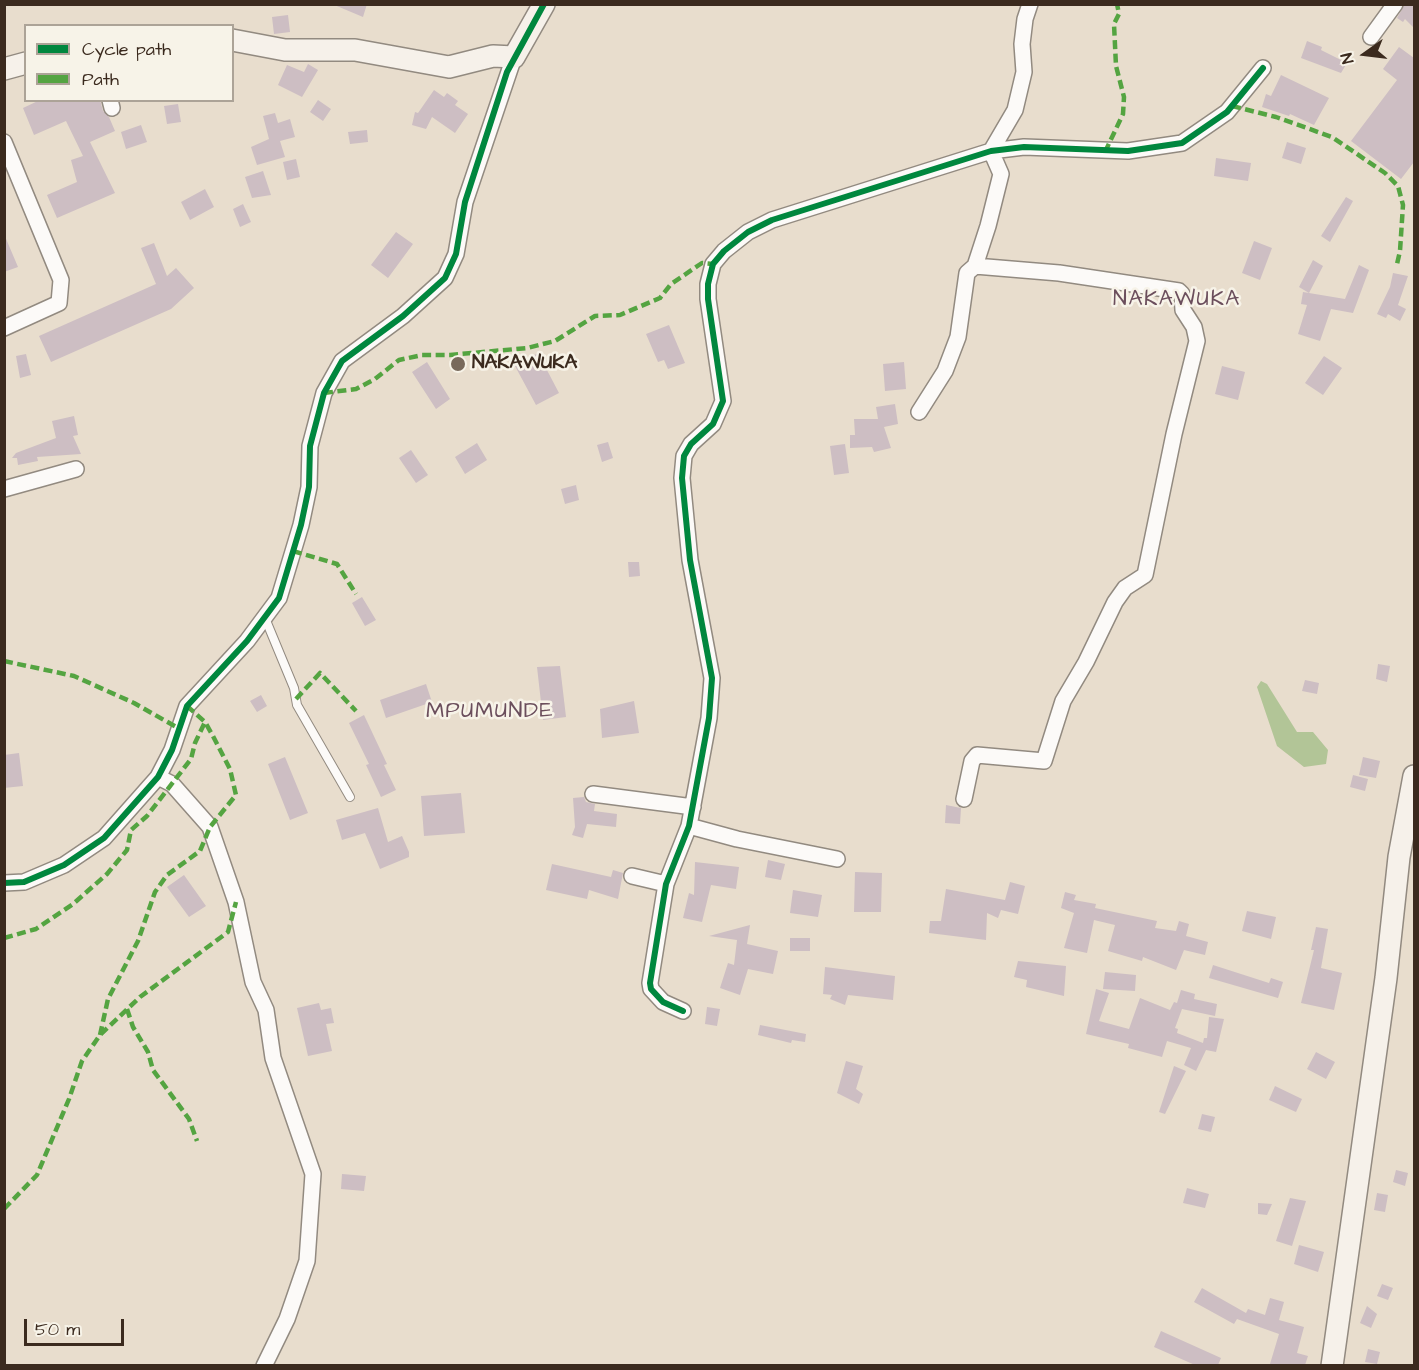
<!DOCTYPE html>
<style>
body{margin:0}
#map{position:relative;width:1419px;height:1370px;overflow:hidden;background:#e8ddcd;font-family:"Architects Daughter",sans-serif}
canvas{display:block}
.frame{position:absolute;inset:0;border:6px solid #3b2a1e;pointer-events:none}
.legend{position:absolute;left:24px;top:24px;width:210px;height:78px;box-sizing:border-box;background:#f7f3e8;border:2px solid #aca397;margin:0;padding:8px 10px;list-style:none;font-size:18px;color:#3b2a1e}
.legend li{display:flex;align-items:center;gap:12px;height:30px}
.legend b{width:30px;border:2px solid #aca397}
.north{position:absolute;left:1335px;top:24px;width:60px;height:60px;-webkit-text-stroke:4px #f7f3e8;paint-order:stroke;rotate:256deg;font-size:16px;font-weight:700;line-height:24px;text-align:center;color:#3b2a1e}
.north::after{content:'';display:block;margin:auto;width:21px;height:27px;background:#3b2a1e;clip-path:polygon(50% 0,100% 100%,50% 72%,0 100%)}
.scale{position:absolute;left:24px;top:1319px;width:100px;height:27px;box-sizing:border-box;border:3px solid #3b2a1e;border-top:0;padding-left:8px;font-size:18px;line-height:21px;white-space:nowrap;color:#3b2a1e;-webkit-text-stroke:4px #f7f3e8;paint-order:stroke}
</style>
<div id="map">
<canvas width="1419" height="1370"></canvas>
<div class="frame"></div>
<ul class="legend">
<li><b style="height:8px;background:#00873e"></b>Cycle path</li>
<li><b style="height:8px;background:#54a441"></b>Path</li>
</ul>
<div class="north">N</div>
<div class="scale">50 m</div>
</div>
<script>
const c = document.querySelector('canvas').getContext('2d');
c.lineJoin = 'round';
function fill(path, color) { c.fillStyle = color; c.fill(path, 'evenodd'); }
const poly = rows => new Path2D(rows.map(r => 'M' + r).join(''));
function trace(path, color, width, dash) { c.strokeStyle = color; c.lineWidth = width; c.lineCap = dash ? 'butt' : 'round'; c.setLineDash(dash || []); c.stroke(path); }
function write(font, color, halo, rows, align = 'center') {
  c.font = font + ' "Architects Daughter",sans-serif'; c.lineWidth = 5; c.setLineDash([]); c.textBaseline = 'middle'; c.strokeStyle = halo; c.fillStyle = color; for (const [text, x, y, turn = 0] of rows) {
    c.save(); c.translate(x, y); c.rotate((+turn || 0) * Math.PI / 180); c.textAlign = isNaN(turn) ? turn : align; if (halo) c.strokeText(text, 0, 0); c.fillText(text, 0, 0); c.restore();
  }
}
const forest = poly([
 [1261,681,1267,684,1297,732,1313,732,1328,750,1326,764,1304,767,1277,746,1257,687]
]);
const building = poly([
 [332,4,367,4,363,17],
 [1405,4,1414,4,1414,28,1405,19,1403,22,1397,18],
 [288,15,290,32,274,34,272,17],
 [1307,41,1322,47,1321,50,1347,63,1341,73,1301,58],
 [1399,47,1414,58,1414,162,1401,179,1351,141,1397,80,1383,69],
 [308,64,318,70,302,97,278,85,287,65,304,72],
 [1281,75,1329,98,1314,125,1290,114,1289,116,1262,107,1266,94,1271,96],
 [434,90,444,97,447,93,458,101,455,105,468,114,455,133,432,117,426,129,412,125,415,112,418,113],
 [40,100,100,100,103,111,109,117,115,131,90,142,115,193,57,218,47,195,77,182,71,160,83,156,66,121,34,135,23,108],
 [318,100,331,109,323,121,310,112],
 [178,104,181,122,167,124,164,106],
 [275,113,278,123,290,119,295,137,280,141,285,157,257,165,251,147,269,139,263,116],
 [141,125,147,142,126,149,121,132],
 [367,130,368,142,350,144,348,132],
 [1287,142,1306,148,1301,164,1282,158],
 [1216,158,1251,163,1248,181,1214,176],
 [296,159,300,177,287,180,283,162],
 [263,171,271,195,252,198,245,177],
 [205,189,214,207,190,220,181,202],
 [1346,197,1353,201,1330,242,1321,236],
 [243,204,251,222,240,227,233,209],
 [396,232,413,244,388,278,371,265],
 [4,234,18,267,4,272],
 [1254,241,1272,248,1260,280,1242,273],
 [154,243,167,276,176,268,194,288,171,309,51,362,39,336,156,284,141,248],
 [1313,260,1323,266,1309,293,1345,299,1359,265,1369,270,1353,313,1331,309,1320,341,1298,334,1307,305,1301,304,1303,292,1309,293,1299,287],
 [1393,273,1408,276,1398,305,1406,309,1400,321,1388,314,1386,318,1377,314,1390,287],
 [669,325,685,363,668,369,664,360,658,362,646,334],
 [538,353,559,393,536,405,515,366],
 [26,354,31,375,20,378,16,356],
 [1324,356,1342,368,1323,395,1305,383],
 [427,362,450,399,436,409,412,372],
 [904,362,906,389,885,391,883,364],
 [1222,366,1245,372,1238,400,1215,394],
 [895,404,898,424,884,427,891,448,874,452,872,447,850,448,850,435,855,435,854,419,878,419,876,407],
 [74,416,78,435,73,436,81,454,37,457,38,461,18,465,17,458,12,458,16,453,56,438,52,421],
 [608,442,613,458,602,462,597,445],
 [477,443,487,460,465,474,455,457],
 [845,444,849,473,834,475,830,446],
 [411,450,428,475,416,483,399,458],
 [576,485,579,500,565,504,561,489],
 [628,562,639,562,640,576,629,577],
 [362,597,376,620,365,626,352,603],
 [1378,664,1390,666,1387,682,1376,679],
 [560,666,566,717,543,720,537,667],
 [1305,680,1319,683,1317,694,1302,691],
 [426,684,432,702,386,718,380,700],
 [261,695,267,706,257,712,250,701],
 [634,701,639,733,602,738,600,709],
 [364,715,387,764,384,765,396,790,381,797,366,765,369,764,349,723],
 [19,753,23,786,4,788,4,755],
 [285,757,308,813,290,820,268,764],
 [1363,757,1380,761,1376,778,1359,775],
 [1353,775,1368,779,1365,791,1350,787],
 [461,793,465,833,424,836,421,796],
 [584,797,586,802,595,804,594,811,617,814,616,827,587,824,583,838,572,835,575,827,573,798],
 [946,805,961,808,960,824,945,823],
 [378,808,388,842,402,836,409,852,409,857,380,869,365,833,342,840,336,820],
 [768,860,785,864,781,880,765,877],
 [695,862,739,867,736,889,711,885,702,922,683,918,689,893,694,895],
 [552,864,611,877,613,870,623,873,618,899,589,890,587,899,546,890],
 [855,872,882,873,881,912,854,912],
 [184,875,206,906,189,917,167,887],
 [1010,882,1025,886,1018,914,1001,910,998,918,987,913,986,940,929,933,930,921,941,921,946,889,1005,900],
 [793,890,822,895,818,917,790,913],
 [1065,892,1076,895,1074,900,1096,904,1095,908,1157,921,1155,928,1176,931,1179,921,1189,924,1186,936,1208,942,1205,955,1184,950,1176,970,1143,957,1142,961,1108,951,1115,925,1094,920,1087,953,1064,948,1074,913,1061,908],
 [1247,911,1276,917,1271,939,1242,931],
 [750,925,747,944,778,951,773,974,748,969,740,995,720,988,728,963,734,965,737,940,709,936],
 [1316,927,1328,929,1321,968,1342,973,1334,1010,1301,1003,1314,950,1311,950],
 [790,938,810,938,810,951,790,951],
 [1018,961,1066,966,1064,996,1026,987,1027,980,1014,977],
 [1213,965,1269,983,1271,978,1283,982,1278,998,1209,978],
 [825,967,895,976,893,1000,848,995,845,1005,830,999,832,995,823,994],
 [1105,972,1136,975,1135,991,1103,989],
 [1096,989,1109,993,1099,1021,1129,1029,1140,998,1170,1010,1174,1002,1177,1003,1181,990,1195,994,1194,999,1217,1004,1215,1016,1182,1009,1175,1028,1178,1029,1177,1033,1203,1043,1204,1038,1207,1038,1209,1017,1224,1019,1216,1052,1206,1050,1196,1071,1184,1065,1191,1048,1167,1041,1162,1057,1128,1048,1129,1044,1086,1034],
 [319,1003,321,1010,331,1008,334,1023,326,1024,332,1051,308,1056,297,1008],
 [707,1007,720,1009,717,1026,705,1024],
 [760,1025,806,1034,805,1042,792,1040,791,1043,758,1035],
 [1316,1052,1335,1062,1326,1079,1307,1069],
 [846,1061,863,1066,856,1089,863,1094,859,1104,837,1093],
 [1174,1066,1186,1071,1165,1114,1159,1112],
 [1275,1086,1302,1099,1296,1112,1269,1100],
 [1202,1114,1215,1117,1211,1132,1198,1129],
 [1396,1170,1408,1173,1405,1186,1393,1182],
 [342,1174,366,1176,364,1191,341,1189],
 [1187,1188,1209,1194,1205,1208,1183,1203],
 [1377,1193,1388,1195,1385,1212,1374,1210],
 [1290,1198,1306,1201,1292,1246,1276,1241],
 [1258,1203,1272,1204,1267,1215,1258,1214],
 [1299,1245,1324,1252,1318,1272,1294,1264],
 [1382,1284,1393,1288,1388,1300,1377,1296],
 [1202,1288,1246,1313,1248,1309,1265,1315,1270,1298,1284,1302,1279,1320,1304,1327,1297,1353,1308,1356,1305,1365,1270,1364,1279,1334,1237,1319,1234,1324,1194,1302],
 [1367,1306,1377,1314,1371,1328,1360,1323],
 [1161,1331,1221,1358,1218,1365,1195,1365,1154,1347],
 [1368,1349,1380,1352,1377,1364,1365,1362]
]);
const lane = poly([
 [265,618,294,688,297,705,350,797]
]);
const street = poly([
 [1371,37,1395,4],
 [110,100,112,108],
 [4,142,61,280,59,303,4,328],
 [919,412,945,371,958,337,967,273,975,266,988,226,1001,174,991,151,1015,110,1024,72,1022,44,1025,19,1030,4],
 [4,489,76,469],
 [158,777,172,784,210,827,236,902,253,982,266,1010,273,1058,313,1174,307,1261,287,1319,264,1366],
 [593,794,693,807],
 [964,799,972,761,977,755,1044,761,1063,701,1086,662,1115,602,1125,588,1145,575,1174,434,1197,341,1194,327,1183,310,1182,294,1179,291,1059,273,975,266],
 [689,826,737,839,837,859],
 [632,876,666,884],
 [4,883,24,882,64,865,104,838,158,777,172,750,187,706,247,641,279,598,301,525,309,487,310,446,324,393,342,361,403,316,445,278,456,254,465,202,514,57],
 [683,1011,663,1002,651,989,650,983,666,884,689,826,709,718,712,678,690,560,682,478,684,456,691,444,713,424,723,401,708,299,708,284,713,264,724,251,748,232,772,220,991,151,1024,147,1128,151,1182,143,1227,112,1263,68]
]);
const secondary = poly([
 [232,40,285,50,355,50,449,67,493,56,514,57,544,4],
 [4,69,26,63],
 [1332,1366,1386,978,1399,857,1414,776]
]);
const quiet = poly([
 [1232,106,1276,117,1332,137,1385,173,1398,186,1403,205,1400,251,1397,264],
 [1105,152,1123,114,1124,97,1116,66,1114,24,1119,14,1117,4],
 [324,393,356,389,375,379,399,360,422,355,450,355,527,348,555,341,595,316,620,315,660,298,671,284,702,263,713,264],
 [293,551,337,564,356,594],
 [4,661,74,676,134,703,178,728],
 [296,699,320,673,356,711],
 [4,938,36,929,73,904,107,874,127,850,131,830,147,816,191,759,195,743,205,722],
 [127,1009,133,1027,148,1052,153,1070,189,1119,197,1141],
 [100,1035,108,999,138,941,155,892,167,875,200,851,210,827,236,795,230,769,213,736,205,722,187,706],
 [4,1209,37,1175,69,1099,82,1061,100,1035,140,997,228,932,236,902]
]);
const cycleway = poly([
 [4,883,24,882,64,865,104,838,158,777,172,750,187,706,247,641,279,598,301,525,309,487,310,446,324,393,342,361,403,316,445,278,456,254,465,202,507,72,544,4],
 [683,1011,663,1002,651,989,650,983,666,884,689,826,709,718,712,678,690,560,682,478,684,456,691,444,713,424,723,401,708,299,708,284,713,264,724,251,748,232,772,220,991,151,1024,147,1128,151,1182,143,1227,112,1263,68]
]);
const markers = [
 [458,364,8,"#78695b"]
];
const poiNames = [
 ["NAKAWUKA",472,364]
];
const quarterNames = [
 ["NAKAWUKA",1177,300],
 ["MPUMUNDE",490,712]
];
fill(forest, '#b2c597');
fill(building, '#cdbec3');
trace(lane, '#928a80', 10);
trace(street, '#928a80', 18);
trace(secondary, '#928a80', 24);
trace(lane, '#fcfaf8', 8);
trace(street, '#fcfaf8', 15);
trace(secondary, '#f6f1ea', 21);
trace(quiet, '#54a441', 4.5, [9, 4.5]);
trace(cycleway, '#00873e', 6);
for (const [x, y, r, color] of markers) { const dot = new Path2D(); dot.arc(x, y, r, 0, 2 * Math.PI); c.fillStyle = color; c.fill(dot); trace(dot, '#f7f3e8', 2); }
write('bold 20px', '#3b2a1e', '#f7f3e8', poiNames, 'left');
c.letterSpacing = '1.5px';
write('22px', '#6b4e5c', '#f7f3e8', quarterNames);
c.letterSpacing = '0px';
</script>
